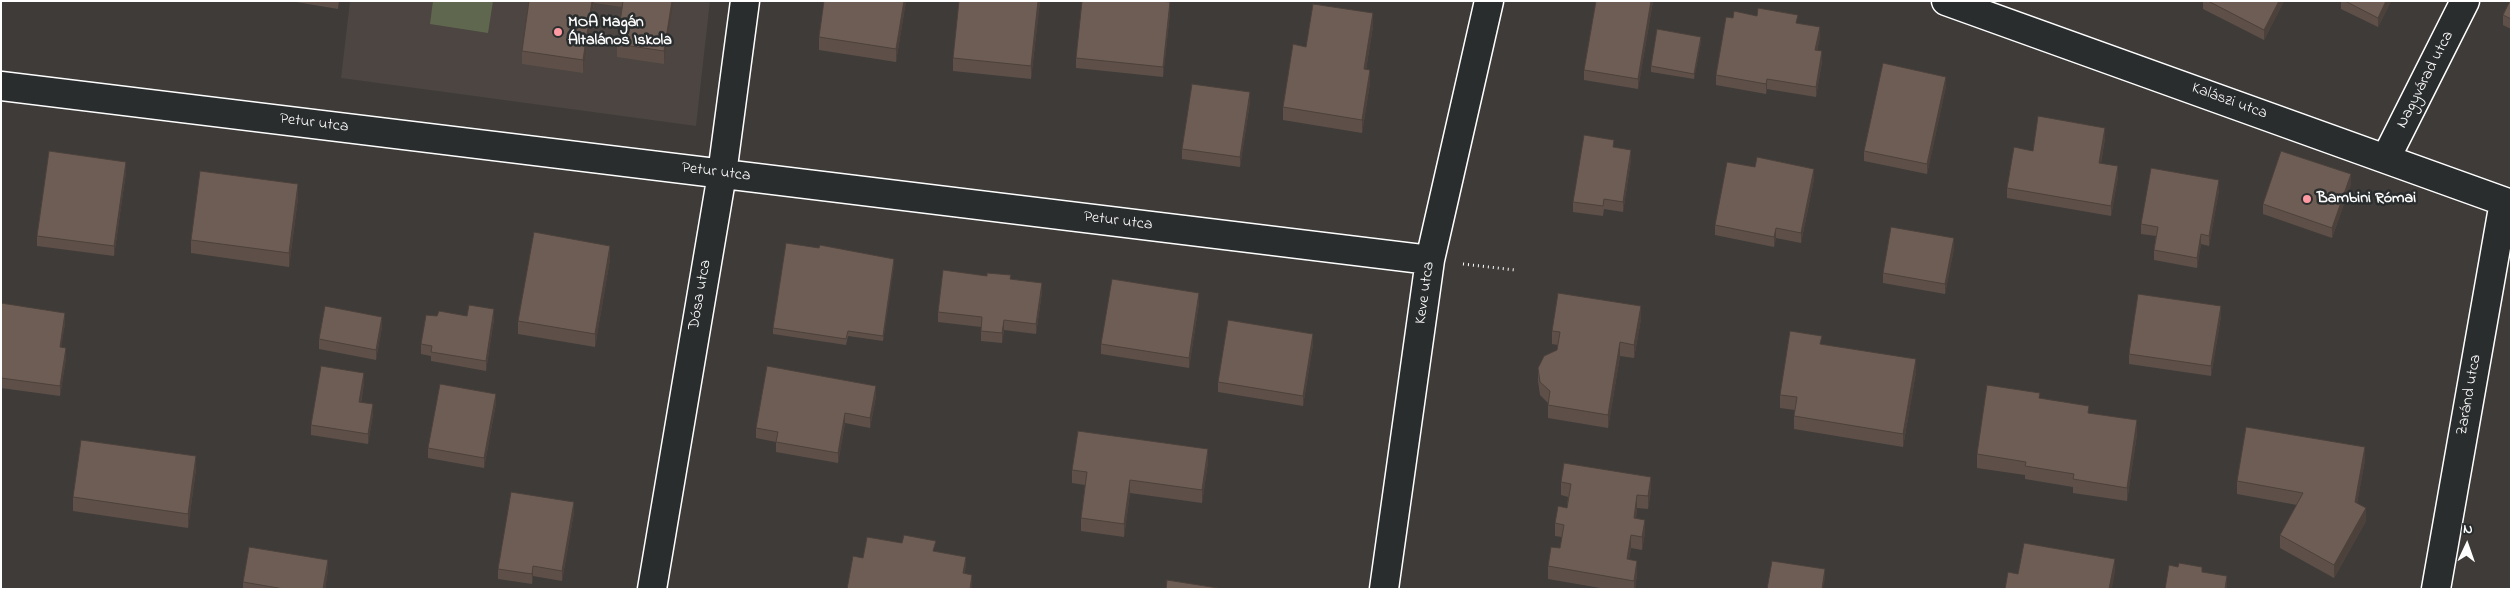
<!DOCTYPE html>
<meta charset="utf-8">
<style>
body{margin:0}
#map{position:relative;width:2512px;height:590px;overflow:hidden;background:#3e3b39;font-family:"Indie Flower",sans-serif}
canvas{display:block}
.frame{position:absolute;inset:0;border:2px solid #fff;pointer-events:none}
.north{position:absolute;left:2442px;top:520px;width:50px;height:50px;-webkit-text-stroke:4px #2a2d2e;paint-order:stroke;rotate:3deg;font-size:14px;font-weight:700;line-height:20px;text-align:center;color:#fff}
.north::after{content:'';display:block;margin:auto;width:18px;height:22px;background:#fff;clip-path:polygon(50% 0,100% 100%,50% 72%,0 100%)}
</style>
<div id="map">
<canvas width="2512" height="590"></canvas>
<div class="frame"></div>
<div class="north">N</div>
</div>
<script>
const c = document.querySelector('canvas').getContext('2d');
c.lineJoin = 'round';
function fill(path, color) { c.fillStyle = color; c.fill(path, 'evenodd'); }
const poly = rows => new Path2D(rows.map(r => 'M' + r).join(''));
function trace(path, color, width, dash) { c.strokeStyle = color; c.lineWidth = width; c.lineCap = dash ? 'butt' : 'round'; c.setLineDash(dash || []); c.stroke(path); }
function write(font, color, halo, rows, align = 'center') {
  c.font = font + ' "Indie Flower",sans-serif'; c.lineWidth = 5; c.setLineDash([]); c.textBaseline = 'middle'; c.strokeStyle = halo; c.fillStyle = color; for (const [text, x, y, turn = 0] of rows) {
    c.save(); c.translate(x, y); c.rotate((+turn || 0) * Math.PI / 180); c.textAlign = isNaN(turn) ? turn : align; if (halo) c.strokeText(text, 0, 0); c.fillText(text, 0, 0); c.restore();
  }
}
const built = poly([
 [350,1,710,1,696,126,341,78]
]);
const green = poly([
 [433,1,493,1,488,33,430,24]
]);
const path = poly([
 [1463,264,1515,270]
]);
const minor = poly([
 [1946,1,2511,204],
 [1,86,1430,260],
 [2386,158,2465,1],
 [652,589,722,174,745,1],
 [1384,589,1430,260,1489,1],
 [2436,589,2504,202]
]);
const wall = poly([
 [290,1,339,1,338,9],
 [529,1,674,1,664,64,617,57,617,44,622,7,594,3,583,73,522,64,522,51],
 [824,1,906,1,896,62,819,50,819,37],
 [1040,1,1031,79,953,71,953,58],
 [1596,1,1653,1,1638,89,1584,80,1584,70],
 [2203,1,2284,1,2264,40,2203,9],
 [2341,1,2391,1,2378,27,2341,9],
 [2511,1,2511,29,2503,25,2503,15],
 [1170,12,1163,77,1076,68,1076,58],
 [1798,23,1820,37,1817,51,1822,61,1816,97,1767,89,1766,94,1716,85,1716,75],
 [1373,26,1366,70,1370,83,1362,133,1283,120,1283,107,1306,47],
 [1701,42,1694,79,1651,72,1651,66],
 [1946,86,1927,174,1864,161,1864,151],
 [1250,102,1240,167,1182,159,1182,149],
 [2105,138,2101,163,2118,176,2111,216,2007,198,2007,188,2033,151],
 [1614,147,1631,160,1623,212,1604,209,1603,216,1573,212,1573,202],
 [126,172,114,256,37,246,37,236],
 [1814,179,1801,243,1776,238,1774,247,1715,235,1715,225],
 [2351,184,2332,238,2263,214,2263,204],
 [2219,190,2209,246,2201,244,2197,268,2154,260,2154,250,2156,236,2141,234,2141,224],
 [298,198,289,267,191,253,191,240],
 [1954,248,1945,294,1883,283,1883,273],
 [610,259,595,347,518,334,518,321],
 [894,265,883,341,848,336,846,345,773,334,773,328],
 [1011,279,1042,292,1036,334,1004,330,1002,343,981,341,981,327,938,322,938,312],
 [1,303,65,323,61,347,66,358,60,396,1,388],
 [1199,303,1189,368,1101,354,1101,344],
 [437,316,467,316,494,319,486,371,431,361,431,356,421,354,421,344],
 [2221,316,2211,376,2129,364,2129,354],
 [1641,319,1634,358,1620,356,1608,428,1548,418,1548,403,1540,395,1538,381,1538,368,1557,350,1558,345,1552,344,1552,331],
 [382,327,376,360,319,349,319,339],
 [1313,344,1303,406,1218,392,1218,382],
 [1822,344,1916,372,1903,447,1794,429,1794,416,1795,410,1780,408,1780,395],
 [364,383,361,403,373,414,368,444,311,435,311,425],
 [876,396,870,428,845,423,838,463,776,452,776,442,756,438,756,428],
 [2040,398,2089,413,2137,434,2127,501,2073,493,2073,487,2025,479,2025,475,1977,468,1977,454],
 [496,403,484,468,428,458,428,448],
 [2365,460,2357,503,2366,521,2334,578,2280,548,2280,535,2297,505,2237,494,2237,481],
 [1208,462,1202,503,1130,493,1124,537,1081,531,1081,518,1085,485,1072,483,1072,470],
 [196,469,188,528,73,511,73,497],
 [1561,482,1651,490,1648,509,1637,508,1636,518,1645,533,1642,550,1631,548,1629,559,1637,574,1635,589,1606,589,1548,579,1548,566,1560,548,1562,537,1555,536,1555,523,1567,508,1568,497,1561,495],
 [574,512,562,581,533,576,532,584,498,579,498,569],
 [328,570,325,589,243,589,243,582]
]);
const shadedWall = poly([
 [592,1,594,1,583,73,583,60],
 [672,1,674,1,664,64,664,51],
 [904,1,906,1,896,62,896,49],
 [1038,1,1040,1,1031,79,1031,66],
 [1651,1,1653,1,1638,89,1638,79],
 [2279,1,2284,1,2264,40,2264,30],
 [2386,1,2391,1,2378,27,2378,18],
 [1170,2,1170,12,1163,77,1163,67],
 [1373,13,1373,26,1364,82,1364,69],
 [1820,27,1820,37,1815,60,1815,50],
 [1701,37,1701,42,1694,79,1694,74],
 [1822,51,1822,61,1816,97,1816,87],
 [1370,70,1370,83,1362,133,1362,120],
 [1946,77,1946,86,1927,174,1927,164],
 [1767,79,1767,89,1766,94,1766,84],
 [1250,92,1250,102,1240,167,1240,157],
 [2105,128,2105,138,2099,173,2099,163],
 [1631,150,1631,160,1623,212,1623,202],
 [126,162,126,172,114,256,114,246],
 [2118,166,2118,176,2111,216,2111,206],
 [1814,169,1814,179,1801,243,1801,233],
 [2351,174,2351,184,2332,238,2332,228],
 [2219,180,2219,190,2209,246,2209,236],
 [298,184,298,198,289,267,289,253],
 [1776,228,1776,238,1774,247,1774,237],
 [2201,234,2201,244,2197,268,2197,258],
 [1954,238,1954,248,1945,294,1945,284],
 [610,246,610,259,595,347,595,334],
 [894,259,894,265,883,341,883,336],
 [1042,283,1042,292,1036,334,1036,324],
 [1199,293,1199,303,1189,368,1189,358],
 [1641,306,1641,319,1634,358,1634,345],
 [2221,306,2221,316,2211,376,2211,366],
 [494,309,494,319,486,371,486,361],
 [65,313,65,323,60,357,60,347],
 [382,317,382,327,376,360,376,350],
 [1004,320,1004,330,1002,343,1002,333],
 [1313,334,1313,344,1303,406,1303,396],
 [1620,342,1620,356,1608,428,1608,415],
 [66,348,66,358,60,396,60,386],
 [1916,359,1916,372,1903,447,1903,434],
 [364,373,364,383,359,412,359,402],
 [876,386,876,396,870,428,870,418],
 [496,394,496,403,484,468,484,458],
 [373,404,373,414,368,444,368,434],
 [845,413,845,423,838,463,838,453],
 [2137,420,2137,434,2127,501,2127,488],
 [2365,447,2365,460,2355,515,2355,502],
 [1208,449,1208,462,1202,503,1202,490],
 [196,456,196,469,188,528,188,514],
 [1651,477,1651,490,1648,509,1648,496],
 [1130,480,1130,493,1124,537,1124,524],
 [1637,495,1637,508,1634,531,1634,518],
 [574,502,574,512,562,581,562,571],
 [2366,508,2366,521,2334,578,2334,565],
 [1645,520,1645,533,1642,550,1642,537],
 [1631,535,1631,548,1627,572,1627,559],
 [966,557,966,567,963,583,963,573],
 [2115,559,2115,572,2112,589,2109,589],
 [328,560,328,570,325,589,323,589],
 [1637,561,1637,574,1635,589,1634,589,1634,581],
 [533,566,533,576,532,584,532,574],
 [1825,569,1825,579,1823,589,1822,589],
 [972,575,972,589,970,589],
 [2227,576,2227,589,2225,589]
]);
const building = poly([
 [529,1,592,1,583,60,522,51,529,1],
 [623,1,672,1,664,51,617,44,623,1],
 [824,1,904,1,896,49,819,37,824,1],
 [959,1,1038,1,1031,66,953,58,959,1],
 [1082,1,1160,1,1170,2,1163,67,1076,58,1082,1],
 [1596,1,1651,1,1638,79,1584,70,1596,1],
 [2208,1,2279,1,2264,30,2208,1],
 [2345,1,2386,1,2378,18,2345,1],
 [2510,1,2511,1,2511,19,2503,15,2510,1],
 [1313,4,1373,13,1364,69,1370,70,1362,120,1283,107,1293,44,1306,47,1313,4],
 [1758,8,1798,15,1796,23,1820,27,1815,50,1822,51,1816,87,1767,79,1766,84,1716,75,1726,17,1733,18,1734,11,1757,16,1758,8],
 [1657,29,1701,37,1694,74,1651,66,1657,29],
 [1883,63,1946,77,1927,164,1864,151,1883,63],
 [1192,84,1250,92,1240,157,1182,149,1192,84],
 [2038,116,2105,128,2099,163,2118,166,2111,206,2007,188,2014,147,2033,151,2038,116],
 [1584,135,1614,140,1613,147,1631,150,1623,202,1604,199,1603,206,1573,202,1584,135],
 [49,151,126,162,114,246,37,236,49,151],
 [2281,151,2351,174,2332,228,2263,204,2281,151],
 [1757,157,1814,169,1801,233,1776,228,1774,237,1715,225,1727,162,1755,167,1757,157],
 [2151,168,2219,180,2209,236,2201,234,2197,258,2154,250,2158,227,2141,224,2151,168],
 [200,171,298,184,289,253,191,240,200,171],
 [1891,227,1954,238,1945,284,1883,273,1891,227],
 [534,232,610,246,595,334,518,321,534,232],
 [786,243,819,248,820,245,894,259,883,336,848,331,846,339,773,328,786,243],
 [943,270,987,276,987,273,1011,275,1010,279,1042,283,1036,324,1004,320,1002,333,981,331,982,317,938,312,943,270],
 [1112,279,1199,293,1189,358,1101,344,1112,279],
 [1558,293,1641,306,1634,345,1620,342,1608,415,1548,405,1550,391,1540,382,1538,368,1544,356,1557,350,1560,332,1552,331,1558,293],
 [2138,294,2221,306,2211,366,2129,354,2138,294],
 [1,303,65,313,60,347,66,348,60,386,1,378,1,303],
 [469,305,494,309,486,361,431,352,432,346,421,344,426,315,437,316,439,311,467,316,469,305],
 [325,306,382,317,376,350,319,339,325,306],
 [1228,320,1313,334,1303,396,1218,382,1228,320],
 [1790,331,1822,336,1820,344,1916,359,1903,434,1794,416,1797,397,1780,395,1790,331],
 [321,366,364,373,359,402,373,404,368,434,311,425,321,366],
 [767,366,876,386,870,418,845,413,838,453,776,442,778,432,756,428,767,366],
 [440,384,496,394,484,458,428,448,440,384],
 [1987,385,2040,393,2039,398,2089,406,2088,413,2137,420,2127,488,2073,479,2074,474,2025,466,2026,462,1977,454,1987,385],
 [2246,427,2365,447,2355,502,2366,508,2334,565,2280,535,2303,493,2237,481,2246,427],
 [1078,431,1208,449,1202,490,1130,480,1124,524,1081,518,1087,472,1072,470,1078,431],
 [81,440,196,456,188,514,73,497,81,440],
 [1564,463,1651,477,1648,496,1637,495,1634,518,1645,520,1642,537,1631,535,1627,559,1637,561,1634,581,1548,566,1551,547,1560,548,1564,525,1555,523,1558,506,1567,508,1571,484,1561,482,1564,463],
 [511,492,574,502,562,571,533,566,532,574,498,569,511,492],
 [904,535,936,541,933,551,966,557,963,573,972,575,970,589,847,589,853,556,863,558,867,537,902,543,904,535],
 [2024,543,2115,559,2109,589,2005,589,2008,572,2018,574,2024,543],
 [249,547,328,560,323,589,284,589,243,582,249,547],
 [1772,561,1825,569,1822,589,1767,589,1772,561],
 [2179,563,2202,567,2202,572,2227,576,2225,589,2165,589,2169,565,2178,567,2179,563],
 [1167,580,1218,588,1218,589,1166,589,1167,580]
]);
const markers = [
 [558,32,5,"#ff9aa2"],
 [2307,199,5,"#ff9aa2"]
];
const poiNames = [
 ["MOA Magán",568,23],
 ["Általános Iskola",568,41],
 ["Bambini Római",2317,199]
];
const streetNames = [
 ["Nagyvárad utca",2426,80,-63],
 ["Kalászi utca",2229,102,20],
 ["Petur utca",314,124,7],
 ["Petur utca",716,173,7],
 ["Petur utca",1118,222,7],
 ["Keve utca",1426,293,-82],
 ["Dósa utca",701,295,-80],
 ["Zaránd utca",2470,395,-80]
];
fill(built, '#4c4541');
fill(green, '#5f684f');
trace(minor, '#fff', 31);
trace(path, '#fff', 3, [1, 4]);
trace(minor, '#2a2d2e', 28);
fill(wall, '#5e5048');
fill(shadedWall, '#4c413b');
fill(building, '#6d5d54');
trace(building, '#4c413b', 1);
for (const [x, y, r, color] of markers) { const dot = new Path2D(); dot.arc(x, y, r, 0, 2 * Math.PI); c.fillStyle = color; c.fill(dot); trace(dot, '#2a2d2e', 2); }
write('bold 16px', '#fff', '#2a2d2e', poiNames, 'left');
write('16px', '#fff', '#2a2d2e', streetNames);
</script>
